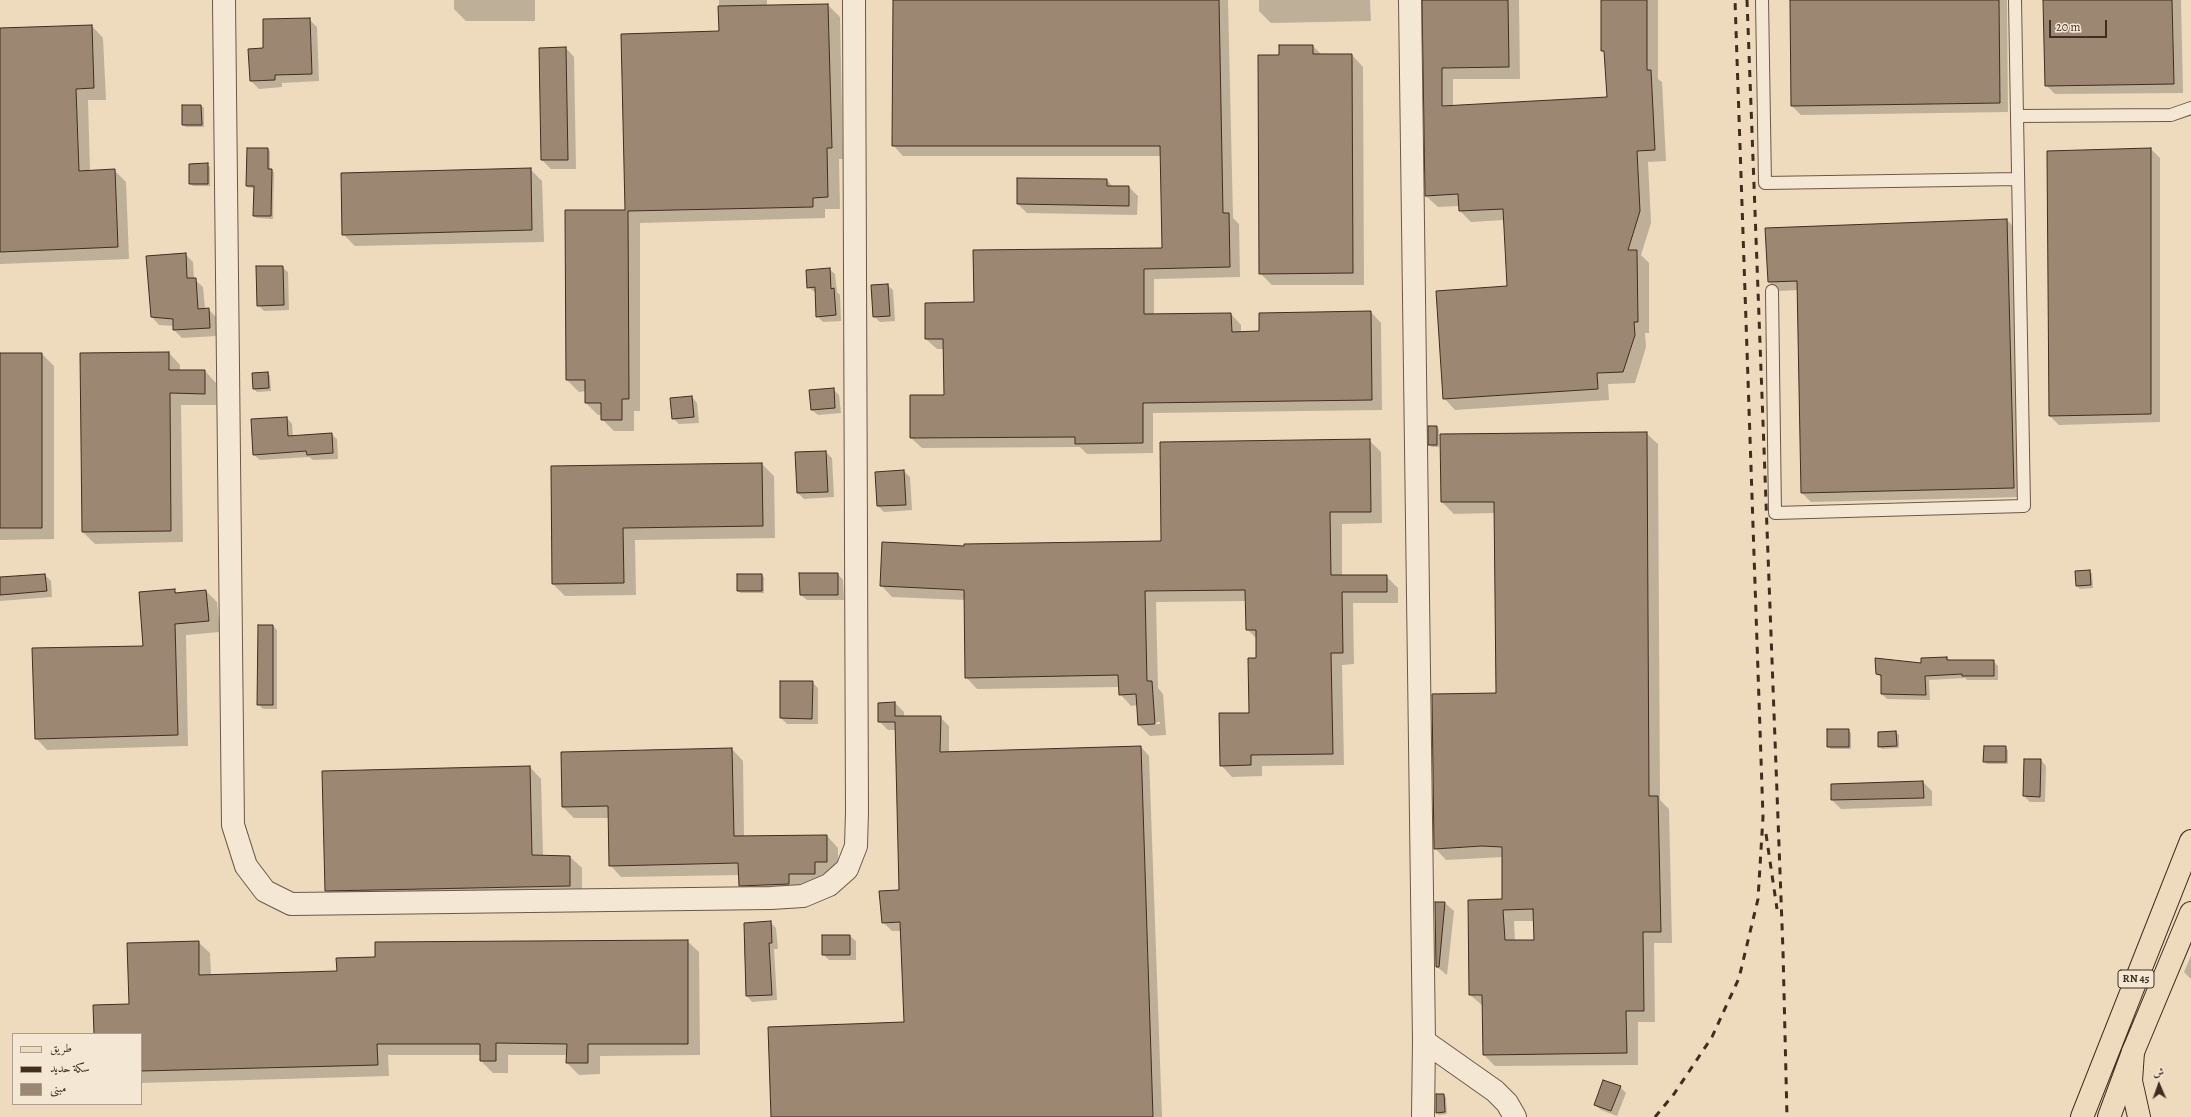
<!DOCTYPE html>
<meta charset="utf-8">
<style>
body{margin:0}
#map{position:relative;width:2191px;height:1117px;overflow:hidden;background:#eedbbe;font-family:Alegreya,Amiri,serif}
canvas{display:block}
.legend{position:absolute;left:12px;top:1033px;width:130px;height:72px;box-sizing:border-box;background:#f4e8d5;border:1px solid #ac9d8c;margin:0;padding:5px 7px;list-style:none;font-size:12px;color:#412d1f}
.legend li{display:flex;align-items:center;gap:8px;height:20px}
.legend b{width:20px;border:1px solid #ac9d8c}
.north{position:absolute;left:2139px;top:1065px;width:40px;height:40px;-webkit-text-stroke:3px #f4e8d5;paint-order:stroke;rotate:358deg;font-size:11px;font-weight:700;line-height:16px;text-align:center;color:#412d1f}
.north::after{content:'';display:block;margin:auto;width:14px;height:18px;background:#412d1f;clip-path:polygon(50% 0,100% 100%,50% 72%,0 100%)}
.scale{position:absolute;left:2049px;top:20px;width:58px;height:18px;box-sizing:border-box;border:2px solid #412d1f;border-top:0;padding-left:5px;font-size:12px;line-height:14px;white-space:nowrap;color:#412d1f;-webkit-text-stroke:3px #f4e8d5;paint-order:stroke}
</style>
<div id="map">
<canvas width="2191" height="1117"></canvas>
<ul class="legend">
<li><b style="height:5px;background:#eedbbe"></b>طريق</li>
<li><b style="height:5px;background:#412d1f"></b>سكة حديد</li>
<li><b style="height:11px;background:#9b8772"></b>مبنى</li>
</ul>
<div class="north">ش</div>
<div class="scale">20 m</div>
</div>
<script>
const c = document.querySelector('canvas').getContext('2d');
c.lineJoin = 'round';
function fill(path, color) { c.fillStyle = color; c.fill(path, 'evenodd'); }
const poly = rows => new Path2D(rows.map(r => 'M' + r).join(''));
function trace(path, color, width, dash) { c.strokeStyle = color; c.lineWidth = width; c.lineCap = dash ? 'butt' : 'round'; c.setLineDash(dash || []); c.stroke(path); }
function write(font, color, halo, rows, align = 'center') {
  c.font = font + ' Alegreya,serif'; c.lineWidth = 3; c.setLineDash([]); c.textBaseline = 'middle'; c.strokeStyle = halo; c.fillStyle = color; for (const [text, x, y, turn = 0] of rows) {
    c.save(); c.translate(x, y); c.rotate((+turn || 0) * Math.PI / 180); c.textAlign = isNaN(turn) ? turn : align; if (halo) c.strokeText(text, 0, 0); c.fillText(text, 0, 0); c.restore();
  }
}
const shadow = poly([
 [454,0,535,0,535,21,466,21,454,9],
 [719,0,767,0,767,6,828,5,840,17,843,159,839,159,840,209,825,209,825,218,640,223,640,411,634,411,634,431,614,431,602,419,602,415,598,415,586,403,586,391,579,392,567,380,626,211,720,32],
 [894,0,1228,0,1233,218,1239,224,1240,277,1154,279,1154,315,1231,314,1241,325,1241,333,1260,332,1371,312,1381,323,1382,410,1153,413,1153,453,1087,454,1080,447,922,448,911,438,945,396,944,349,937,349,926,339,975,303,1163,249,1161,156,903,156,893,145],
 [1259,0,1370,0,1371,21,1271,23,1259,11],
 [1424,0,1519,0,1520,79,1453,79,1453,107,1609,98,1606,54,1602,51,1602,0,1658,0,1658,79,1662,82,1666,161,1648,162,1651,223,1641,255,1649,263,1649,333,1645,333,1646,347,1635,383,1608,384,1609,400,1455,410,1444,398,1508,287,1504,220,1471,222,1460,211,1459,206,1438,207,1426,196],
 [1791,0,2007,0,2008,112,1801,115,1792,106],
 [2044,0,2181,0,2183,93,2055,94,2046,85],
 [309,19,317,27,319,81,282,83,282,87,259,89,251,81,249,50,264,49],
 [92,26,103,38,106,100,88,100,90,171,114,170,126,182,129,259,0,264,0,29],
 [1313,46,1322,55,1352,55,1363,67,1364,285,1272,285,1260,273,1280,56],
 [566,48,574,57,576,169,551,169,542,160],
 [183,106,201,106,204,108,204,127,186,127,183,125],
 [268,149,270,151,270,170,274,172,273,219,257,218,254,216,255,188,249,188,247,186],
 [2151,149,2160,158,2160,422,2059,425,2050,416],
 [207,164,210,167,210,186,193,186,190,183],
 [530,169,542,181,544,242,355,246,343,234],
 [1107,180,1113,187,1129,187,1138,196,1137,215,1027,213,1018,204],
 [2007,220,2016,229,2022,497,1811,502,1802,493,1799,290,1778,291,1769,282,1766,229],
 [185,254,193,262,194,279,203,287,205,309,208,309,216,317,217,336,182,338,174,330,174,326,159,325,152,317],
 [282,267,288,272,289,310,264,311,258,305],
 [829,269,835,274,837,292,840,295,841,321,823,322,817,316,816,293,808,287],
 [887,285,893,290,895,321,880,322,874,316],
 [169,353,180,365,180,371,205,371,216,383,216,405,181,405,183,542,95,544,83,532],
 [0,354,42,354,54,366,54,539,0,540],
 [268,373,270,376,271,391,257,392,254,389],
 [833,389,839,395,841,413,818,415,812,410],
 [692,397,697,403,699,423,679,424,673,418],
 [287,418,292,424,293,436,331,434,337,439,338,459,313,460,309,457,260,460,254,455],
 [1437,427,1439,430,1439,447,1432,447,1429,445],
 [1646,433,1658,444,1660,800,1669,809,1672,943,1654,943,1655,1022,1638,1022,1638,1065,1495,1066,1484,1055,1483,1006,1470,995,1503,899,1503,857,1446,860,1435,848,1497,694,1495,513,1454,514,1442,502,1441,435],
 [1514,921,1534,921,1535,940,1515,941],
 [1369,440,1381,452,1382,523,1342,524,1342,576,1386,576,1398,588,1398,603,1353,603,1354,664,1342,665,1344,765,1262,766,1262,776,1232,777,1221,765,1250,714,1257,659,1257,639,1247,629,1247,601,1156,602,1158,688,1163,694,1166,735,1150,736,1139,725,1138,705,1131,706,1120,694,1119,687,977,689,966,677,965,600,892,597,881,585,965,547,1162,542],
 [1160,722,1160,724,1148,725,1148,723],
 [826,452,832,458,834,497,804,499,798,493,796,453],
 [762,464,774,476,775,538,635,540,636,595,565,596,553,584,552,467],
 [904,471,910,477,912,510,884,512,878,506],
 [2090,571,2092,574,2093,588,2080,589,2077,586,2076,572],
 [838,574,843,580,844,600,807,600,801,595],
 [45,575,51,581,52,597,0,601,0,578],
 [761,575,764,577,764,593,741,593,738,591],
 [174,591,178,594,206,591,217,602,220,632,186,635,188,746,47,750,36,738,144,647],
 [273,626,277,630,277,709,263,709,258,704],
 [1947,658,1950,661,1993,661,1998,666,1998,680,1967,680,1965,678,1929,680,1930,700,1887,699,1882,694,1882,678,1877,674],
 [812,682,818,688,818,724,787,724,781,718],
 [895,703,904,712,904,717,940,717,949,726,949,753,1141,747,1149,756,1162,1117,772,1117,905,1023,902,931,892,931,883,922,900,890,896,730,888,730,879,721],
 [1848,730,1851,733,1851,749,1831,749,1828,746],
 [1896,732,1899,735,1899,748,1882,749,1879,746],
 [2005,747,2008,750,2008,764,1987,764,1984,762],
 [732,749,743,761,744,837,827,836,838,848,838,873,826,873,826,885,800,885,800,895,751,897,740,885,740,875,621,877,610,865,609,818,574,818,563,807],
 [2041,760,2046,766,2045,802,2030,802,2024,796],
 [530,767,541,779,543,856,570,857,582,868,582,897,338,902,326,891],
 [1923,782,1932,791,1932,806,1841,809,1832,800],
 [1436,903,1445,903,1454,911,1447,975,1436,966],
 [770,922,776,928,778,949,774,949,777,1000,752,1002,747,996,744,949],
 [850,936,856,941,856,960,829,960,823,954],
 [687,941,699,952,700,1055,600,1056,600,1074,579,1075,567,1063,568,1055,508,1055,508,1073,493,1073,481,1061,481,1055,388,1055,389,1076,141,1083,141,1034,95,1034,130,1005,198,942,210,953,211,976,338,972],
 [2191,956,2191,979,2184,972],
 [1620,1087,1626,1093,1617,1116,1601,1110,1595,1105],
 [1443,1095,1446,1097,1447,1114,1439,1115,1437,1112]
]);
const building = poly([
 [893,0,1219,0,1223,213,1229,213,1230,267,1144,269,1144,314,1231,313,1232,332,1259,331,1259,313,1371,311,1372,400,1143,403,1143,443,1075,444,1075,437,910,438,910,395,944,395,943,339,925,339,925,303,974,302,973,250,1162,248,1160,146,892,146,893,0],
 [1422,0,1508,0,1509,67,1442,68,1442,106,1607,97,1604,51,1601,51,1601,0,1647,0,1647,70,1651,70,1655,150,1637,151,1640,211,1628,250,1637,250,1638,322,1634,322,1635,335,1623,372,1597,373,1598,389,1443,399,1436,291,1507,286,1503,209,1459,211,1458,194,1425,196,1422,0],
 [1790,0,1999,0,2000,103,1791,106,1790,0],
 [2043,0,2172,0,2174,84,2045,86,2043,0],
 [828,4,832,148,827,148,828,197,813,198,813,207,628,211,629,399,622,399,622,420,601,420,601,403,585,403,585,380,566,380,565,210,625,210,621,34,719,31,718,6,828,4],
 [310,18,312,74,275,75,275,80,250,81,248,49,263,48,263,19,310,18],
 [92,25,94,88,76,89,79,171,115,169,118,247,0,252,0,28,92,25],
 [1279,45,1313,45,1313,54,1352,54,1353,273,1259,274,1258,55,1279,55,1279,45],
 [566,47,568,160,541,160,539,48,566,47],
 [182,105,201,105,202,125,182,125,182,105],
 [247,148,268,148,268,169,272,169,271,216,253,216,254,186,246,186,247,148],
 [2151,148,2151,414,2049,416,2047,151,2151,148],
 [208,163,208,184,189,184,189,164,208,163],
 [531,168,532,230,342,235,341,173,531,168],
 [1017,178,1107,179,1107,186,1129,186,1129,206,1017,204,1017,178],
 [2007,219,2014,488,1801,493,1797,281,1768,282,1765,228,2007,219],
 [186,253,187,278,196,278,198,309,209,308,210,328,173,330,173,319,151,317,146,256,186,253],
 [256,266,283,266,284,305,257,306,256,266],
 [830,268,831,289,834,288,836,315,816,317,815,287,807,288,806,270,830,268],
 [888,284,890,316,873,317,871,285,888,284],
 [169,352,169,370,205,370,205,394,170,393,171,531,82,532,80,353,169,352],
 [0,353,42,353,42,528,0,528,0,353],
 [268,372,269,388,253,389,252,373,268,372],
 [834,388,835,408,811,410,809,390,834,388],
 [692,396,694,417,672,419,670,398,692,396],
 [287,417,288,436,332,433,333,453,307,455,306,451,253,455,251,419,287,417],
 [1428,426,1437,426,1437,445,1428,445,1428,426],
 [1647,432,1649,796,1658,796,1661,932,1643,932,1644,1011,1626,1011,1627,1053,1483,1055,1482,995,1469,995,1468,900,1502,899,1502,847,1482,846,1434,849,1432,694,1496,693,1494,502,1441,502,1440,434,1647,432],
 [1533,909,1534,940,1505,940,1503,910,1533,909],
 [1370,439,1371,512,1330,512,1331,575,1387,575,1387,592,1342,592,1343,653,1331,653,1333,754,1251,755,1251,765,1220,766,1219,713,1249,713,1248,658,1256,658,1256,630,1246,630,1245,590,1145,591,1147,681,1152,681,1155,724,1138,725,1136,694,1119,695,1118,675,965,678,964,590,880,586,882,542,964,546,964,544,1161,541,1160,442,1370,439],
 [826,451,828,492,797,493,795,452,826,451],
 [762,463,763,526,623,528,624,583,552,584,551,466,762,463],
 [904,470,906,505,877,506,875,472,904,470],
 [2090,570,2091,585,2076,586,2075,571,2090,570],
 [799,573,838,573,838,595,800,595,799,573],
 [45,574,47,591,0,595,0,577,45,574],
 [737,574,762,574,762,591,737,591,737,574],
 [175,589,175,593,206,590,209,621,175,624,178,735,35,739,32,648,143,646,139,592,175,589],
 [258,625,273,625,273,705,257,705,258,625],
 [1947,657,1947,660,1994,660,1994,676,1962,676,1962,674,1925,676,1926,695,1881,694,1881,675,1876,674,1875,658,1921,663,1921,658,1947,657],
 [780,681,813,681,812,719,780,718,780,681],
 [895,702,895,716,941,716,940,752,1141,746,1153,1117,771,1117,768,1027,904,1022,900,922,882,923,879,891,899,890,895,722,878,722,878,703,895,702],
 [1827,729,1849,729,1849,747,1827,747,1827,729],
 [1896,731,1897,746,1878,747,1878,732,1896,731],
 [1984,746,2006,746,2006,762,1983,762,1984,746],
 [732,748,734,836,827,835,827,862,815,862,815,874,789,874,789,884,739,886,738,863,609,866,608,806,562,807,561,752,732,748],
 [2024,759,2041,759,2040,797,2023,796,2024,759],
 [530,766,532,855,570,856,570,886,325,891,322,771,530,766],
 [1923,781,1924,798,1831,800,1831,784,1923,781],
 [1435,902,1445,902,1439,967,1436,967,1435,902],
 [771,921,772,943,769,943,772,995,746,996,744,923,771,921],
 [822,935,850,935,850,955,822,955,822,935],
 [688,940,688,1044,588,1044,588,1063,566,1063,567,1044,496,1043,496,1061,480,1061,480,1044,377,1044,378,1065,141,1071,141,1034,94,1034,93,1005,129,1004,127,943,199,941,199,975,337,971,336,958,375,957,375,942,688,940],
 [1603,1080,1621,1086,1611,1111,1594,1105,1603,1080],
 [1436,1094,1444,1094,1445,1112,1436,1113,1436,1094]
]);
const service = poly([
 [1762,0,1765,183,2018,179],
 [2015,0,2017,116],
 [1772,291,1775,513,2024,506,2017,116,2171,115,2191,108]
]);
const tertiary = poly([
 [224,0,233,825,246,866,265,891,291,904,771,898,803,896,829,885,847,869,856,846,857,812,854,0],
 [1410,0,1424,1041,1423,1117],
 [1424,1041,1495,1091,1507,1103,1515,1117]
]);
const primary = poly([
 [2082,1117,2191,841],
 [2109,1117,2133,1052,2191,913]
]);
const trunk = poly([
 [2133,1052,2131,1081,2139,1117]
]);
const rail = poly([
 [1747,0,1783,951,1787,1117],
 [1766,834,1777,909],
 [1655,1117,1674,1094,1712,1037,1739,978,1758,899,1763,817,1735,0]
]);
const shields = [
 [2136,979,36]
];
const shieldNames = [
 ["RN 45",2136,979]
];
fill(shadow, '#0003');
fill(building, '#9b8772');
trace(building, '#412d1f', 1);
trace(service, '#6c5847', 14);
trace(tertiary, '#6c5847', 24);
trace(primary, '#412d1f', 24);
trace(trunk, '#412d1f', 24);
trace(service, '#f4e8d5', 12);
trace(tertiary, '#f4e8d5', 22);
trace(primary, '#eedbbe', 22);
trace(trunk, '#eedbbe', 22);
trace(rail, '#412d1f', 3, [7, 7]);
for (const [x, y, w] of shields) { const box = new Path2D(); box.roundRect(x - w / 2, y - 9, w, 18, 3); c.fillStyle = '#f4e8d5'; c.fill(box); trace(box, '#412d1f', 1); }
write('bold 11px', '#412d1f', null, shieldNames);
</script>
